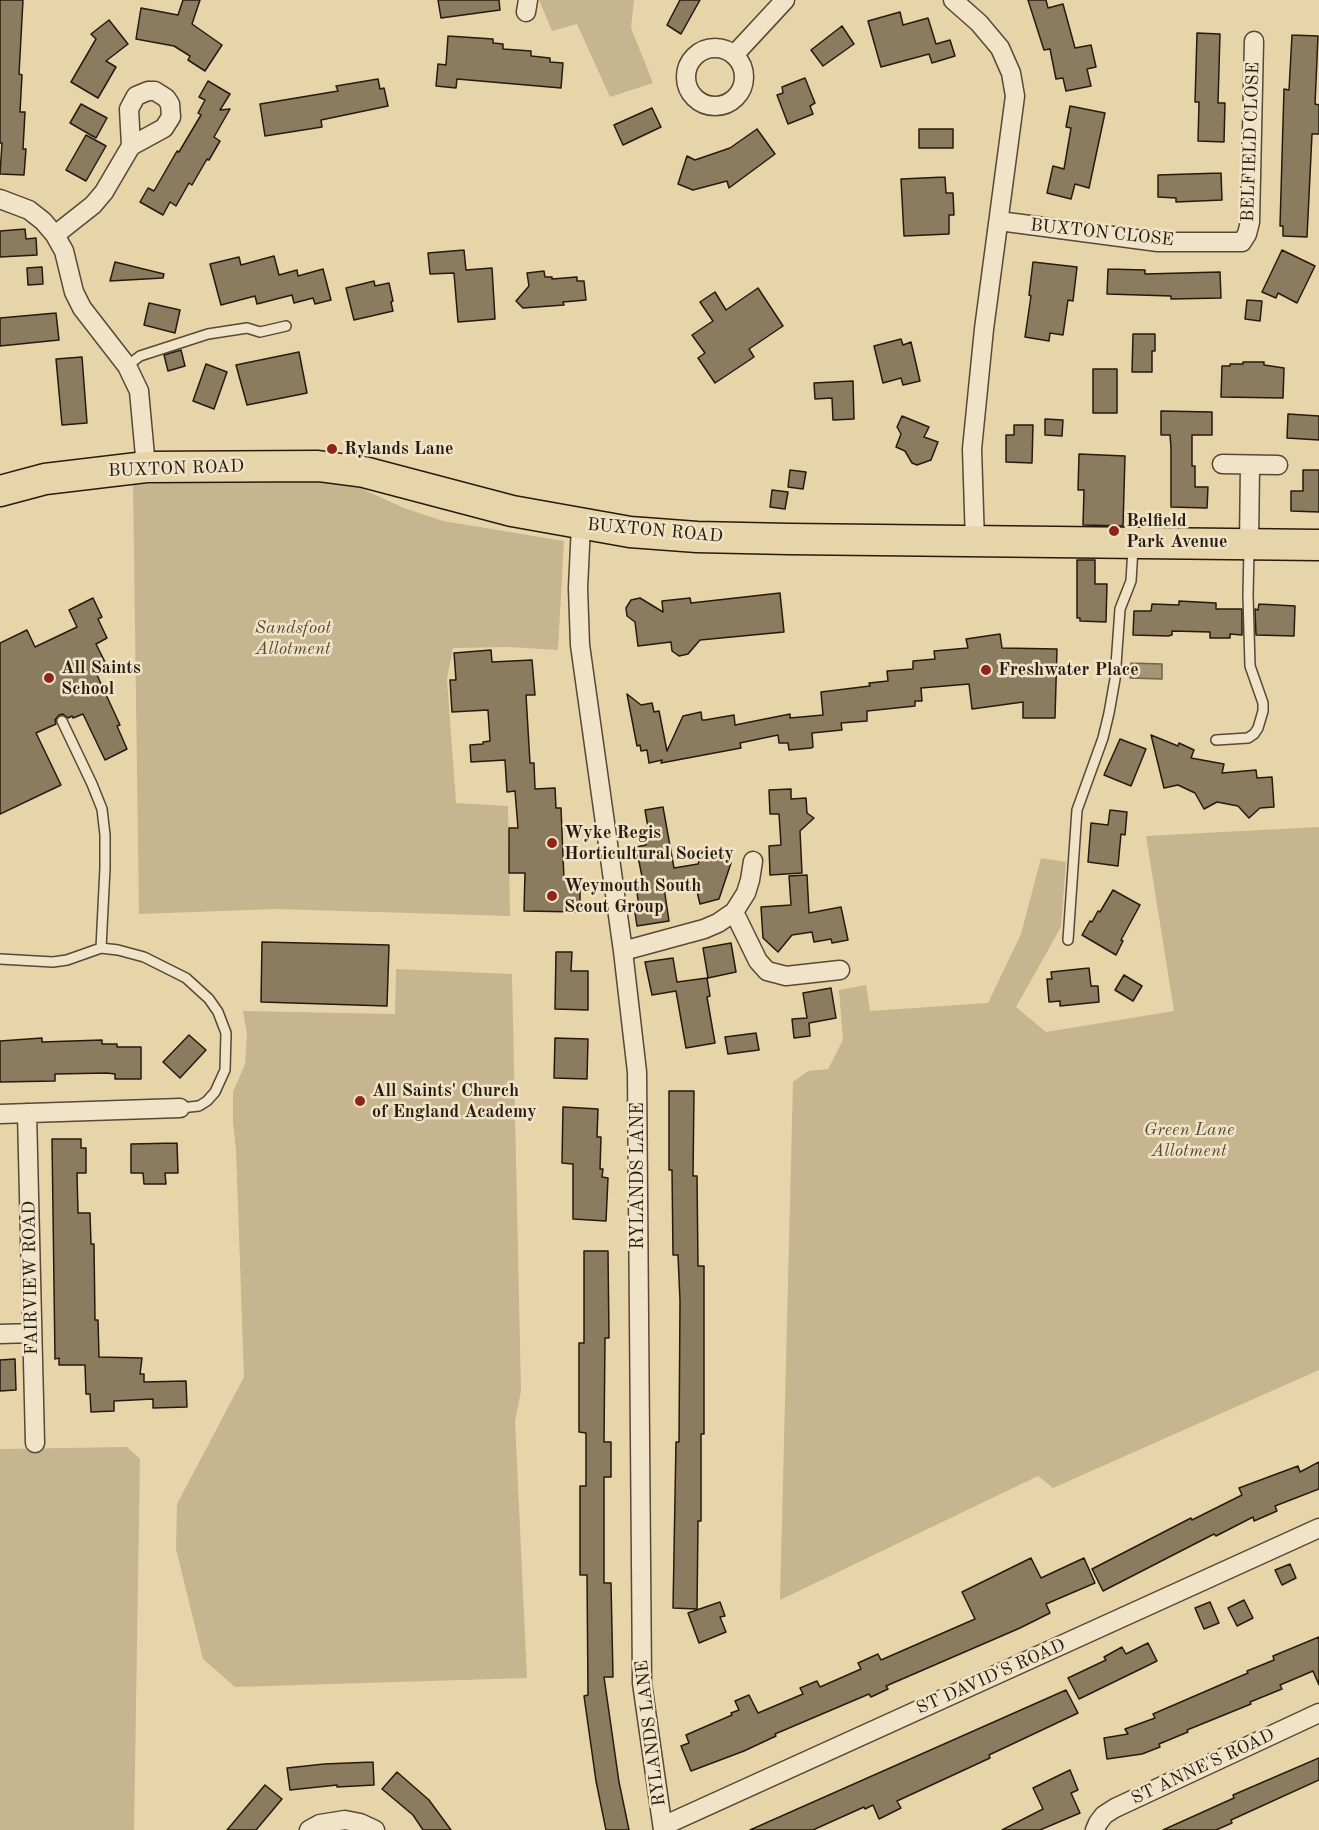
<!DOCTYPE html>
<style>
body{margin:0}
canvas{display:block;background:#e8d4a9}
</style>
<canvas width="1319" height="1830"></canvas>
<script>
const c = document.querySelector('canvas').getContext('2d');
c.lineJoin = 'round';
function fill(path, color) { c.fillStyle = color; c.fill(path, 'evenodd'); }
const poly = rows => new Path2D(rows.map(r => 'M' + r).join(''));
function trace(path, color, width, dash) { c.strokeStyle = color; c.lineWidth = width; c.lineCap = dash ? 'butt' : 'round'; c.setLineDash(dash || []); c.stroke(path); }
function write(font, color, halo, rows, align = 'center') {
  c.font = font + ' "Old Standard TT",serif'; c.lineWidth = 5; c.setLineDash([]); c.textBaseline = 'middle'; c.strokeStyle = halo; c.fillStyle = color; for (const [text, x, y, turn = 0] of rows) {
    c.save(); c.translate(x, y); c.rotate((+turn || 0) * Math.PI / 180); c.textAlign = isNaN(turn) ? turn : align; if (halo) c.strokeText(text, 0, 0); c.fillText(text, 0, 0); c.restore();
  }
}
const green = poly([
 [539,0,634,0,631,28,653,83,610,97,577,24,552,31],
 [338,478,404,508,443,521,564,541,558,650,509,647,453,648,447,679,456,803,508,806,510,916,276,909,139,914,133,484],
 [1319,827,1319,1370,1053,1488,1038,1476,780,1600,793,1082,808,1071,828,1069,843,1040,839,990,866,985,870,1011,988,1003,1021,934,1041,858,1066,862,1061,927,1016,1007,1046,1032,1174,1011,1146,836],
 [396,969,512,974,521,1391,515,1421,527,1678,235,1687,203,1659,176,1549,177,1504,244,1377,236,1150,233,1122,233,1092,245,1064,247,1034,243,1011,395,1014],
 [127,1447,140,1459,134,1830,0,1830,0,1449]
]);
const water = poly([
 [1131,663,1162,664,1162,679,1130,678,1131,663]
]);
const building = poly([
 [0,0,23,0,19,74,22,75,20,112,25,112,23,149,26,149,24,175,0,174,2,143,0,143,0,0],
 [183,0,200,0,192,24,222,45,205,71,188,60,190,56,174,46,136,39,141,8,178,15,183,0],
 [438,0,499,0,500,10,441,18,438,0],
 [680,0,700,0,681,34,667,25,680,0],
 [1028,0,1046,0,1048,8,1063,4,1075,48,1091,45,1096,67,1087,69,1091,86,1066,91,1063,78,1056,79,1050,49,1044,50,1028,0],
 [900,12,903,25,928,18,936,44,950,40,955,56,932,63,929,54,881,67,868,21,900,12],
 [109,20,128,44,106,61,116,67,98,98,71,82,96,39,91,34,109,20],
 [842,26,854,44,823,66,811,50,842,26],
 [1197,33,1220,34,1218,103,1225,103,1224,142,1198,141,1199,102,1195,102,1197,33],
 [1292,35,1318,36,1315,104,1319,105,1319,134,1312,134,1307,237,1283,236,1283,226,1280,226,1284,89,1289,90,1292,35],
 [448,36,493,39,493,43,503,44,503,49,531,51,531,56,550,58,550,62,563,63,561,88,457,79,456,88,436,86,438,64,446,65,448,36],
 [805,78,815,103,810,106,813,114,788,124,777,95,783,93,782,87,805,78],
 [378,79,380,89,384,88,388,106,321,120,322,127,265,136,260,104,338,91,336,86,378,79],
 [208,81,230,94,220,110,230,109,214,137,220,141,209,160,207,159,192,185,189,183,176,206,170,202,163,215,140,202,148,188,154,191,177,151,179,152,201,115,198,113,205,100,199,97,208,81],
 [81,104,107,118,96,138,70,123,81,104],
 [1070,106,1105,113,1089,188,1075,184,1071,199,1047,193,1053,166,1064,169,1071,128,1066,127,1070,106],
 [652,108,661,127,623,145,614,125,652,108],
 [757,129,775,154,729,188,727,181,693,190,678,184,687,156,695,160,730,148,757,129],
 [919,129,953,129,953,148,919,148,919,129],
 [86,135,106,146,86,181,66,170,86,135],
 [1221,173,1222,200,1176,202,1176,198,1158,197,1158,175,1221,173],
 [945,177,946,193,953,193,954,215,949,215,949,234,904,236,901,179,945,177],
 [25,229,26,239,36,238,37,255,0,257,0,231,25,229],
 [464,250,466,270,492,268,495,319,458,322,454,273,430,274,428,253,464,250],
 [1282,250,1315,266,1297,303,1278,293,1276,298,1262,292,1282,250],
 [274,256,279,275,297,270,298,276,323,269,331,300,315,304,313,298,294,303,292,295,257,304,255,296,221,305,210,264,239,257,241,265,274,256],
 [115,262,164,274,163,278,110,281,115,262],
 [1033,262,1077,267,1073,301,1068,300,1063,335,1050,333,1049,341,1025,337,1031,296,1029,295,1033,262],
 [42,267,43,284,28,285,27,268,42,267],
 [1108,269,1145,270,1145,274,1220,272,1221,298,1171,299,1171,296,1107,294,1108,269],
 [544,271,545,277,552,277,552,279,577,277,577,281,584,281,586,300,563,302,564,305,523,308,516,301,529,286,527,273,544,271],
 [374,281,375,286,389,283,393,301,391,302,393,311,354,320,346,288,374,281],
 [758,288,783,326,749,349,754,357,715,383,698,358,705,353,692,335,713,321,700,302,715,292,726,310,758,288],
 [1247,300,1262,301,1260,321,1245,319,1247,300],
 [149,303,180,310,175,333,144,325,149,303],
 [56,313,59,340,0,346,0,318,56,313],
 [1133,334,1155,334,1155,351,1152,351,1152,372,1132,372,1133,334],
 [901,339,903,345,911,342,920,381,903,385,901,378,883,383,874,346,901,339],
 [181,350,185,366,168,371,164,355,181,350],
 [299,352,307,393,247,405,236,365,299,352],
 [82,357,87,423,62,425,56,359,82,357],
 [1243,362,1264,362,1264,365,1284,368,1283,398,1221,397,1222,366,1230,366,1230,364,1243,364,1243,362],
 [206,364,227,372,214,409,193,401,206,364],
 [1093,369,1117,369,1117,413,1093,413,1093,369],
 [853,381,854,419,833,420,832,398,815,399,814,383,853,381],
 [1161,411,1212,412,1212,435,1192,435,1192,466,1195,466,1195,487,1208,487,1207,508,1171,507,1171,448,1170,435,1161,435,1161,411],
 [1288,414,1319,416,1319,440,1287,438,1288,414],
 [902,416,929,427,924,437,938,442,931,460,917,465,912,463,905,451,896,447,901,434,897,427,902,416],
 [1045,419,1063,420,1062,436,1045,435,1045,419],
 [1014,425,1033,425,1032,463,1006,462,1006,435,1014,435,1014,425],
 [1079,454,1125,456,1123,526,1083,525,1084,490,1078,490,1079,454],
 [790,470,806,472,803,489,788,487,790,470],
 [1303,470,1319,470,1319,512,1291,511,1291,491,1303,491,1303,470],
 [772,490,788,492,785,509,770,507,772,490],
 [1077,560,1095,560,1095,584,1107,584,1106,622,1080,621,1080,618,1077,618,1077,560],
 [780,593,784,632,700,640,688,654,679,656,672,651,671,642,638,646,635,622,627,616,626,608,631,600,640,598,663,612,662,601,690,598,691,603,780,593],
 [93,598,102,617,98,619,107,638,96,644,109,670,97,675,120,725,117,726,127,749,105,760,83,714,73,718,72,716,68,718,63,714,59,715,55,720,56,724,36,733,61,785,0,814,0,643,27,630,35,647,77,627,69,610,93,598],
 [1179,601,1216,603,1216,609,1242,609,1242,635,1230,634,1230,638,1210,638,1210,632,1172,631,1172,635,1168,636,1133,635,1134,611,1151,611,1152,604,1179,605,1179,601],
 [1259,604,1295,606,1294,636,1256,635,1255,609,1258,610,1259,604],
 [1000,634,1002,648,1057,649,1055,718,1023,718,1023,702,972,709,969,684,921,688,922,701,915,701,915,706,867,711,867,721,841,723,842,730,812,733,813,747,811,748,789,750,788,743,779,743,778,735,740,743,741,748,661,763,662,760,649,763,647,750,641,751,640,745,637,746,627,694,641,705,652,703,654,712,659,711,667,751,683,716,701,712,702,720,705,720,734,715,735,725,790,714,790,718,823,715,821,692,870,686,869,683,888,681,887,671,913,669,913,661,935,659,934,651,968,648,966,639,1000,634],
 [491,650,492,662,532,660,535,695,526,695,530,763,534,763,535,789,555,788,556,808,561,808,564,880,580,881,580,912,524,911,525,873,509,873,509,828,518,828,515,791,507,792,505,760,471,762,470,745,483,744,483,742,490,741,488,710,452,712,450,680,456,680,454,653,491,650],
 [1151,735,1178,746,1179,743,1194,750,1191,758,1224,764,1222,773,1256,770,1257,778,1272,777,1274,807,1260,808,1249,818,1238,806,1217,802,1204,809,1195,793,1178,785,1164,788,1151,735],
 [1120,739,1146,749,1131,786,1104,775,1120,739],
 [791,789,791,799,806,798,807,813,814,818,800,831,802,873,770,875,769,846,781,845,779,814,770,814,769,790,791,789],
 [663,807,674,868,698,864,702,853,731,863,719,899,700,904,695,883,664,888,669,921,637,926,634,906,639,906,637,893,645,891,636,847,646,845,643,828,648,827,645,810,663,807],
 [1110,810,1127,812,1125,835,1121,834,1118,866,1088,862,1091,823,1108,825,1110,810],
 [807,875,809,913,841,907,848,940,832,943,831,939,814,942,812,932,792,935,778,952,763,938,761,907,791,905,789,876,807,875],
 [1113,890,1140,905,1121,940,1123,941,1116,955,1082,935,1090,921,1092,922,1098,911,1100,912,1113,890],
 [262,942,389,945,387,1006,261,1002,262,942],
 [731,943,736,972,708,978,703,948,731,943],
 [556,952,572,952,571,971,588,971,588,1010,555,1009,556,952],
 [673,958,677,982,707,978,710,996,707,997,715,1043,686,1048,676,991,652,995,645,962,673,958],
 [1089,968,1091,986,1098,986,1099,1002,1060,1006,1060,1001,1049,1002,1047,979,1052,979,1051,972,1089,968],
 [1124,975,1142,986,1133,1001,1115,990,1124,975],
 [831,988,836,1018,809,1023,810,1036,794,1038,792,1019,807,1018,803,993,831,988],
 [756,1033,759,1050,728,1054,725,1037,756,1033],
 [189,1035,206,1050,180,1078,163,1062,189,1035],
 [42,1038,42,1042,102,1040,102,1044,117,1044,117,1047,141,1047,141,1079,115,1079,115,1074,107,1073,55,1074,55,1081,0,1082,0,1041,42,1038],
 [555,1038,588,1039,587,1079,554,1078,555,1038],
 [669,1091,694,1091,693,1176,697,1176,698,1266,704,1266,704,1434,701,1434,701,1521,698,1521,697,1609,673,1608,676,1442,679,1442,680,1301,678,1255,673,1255,672,1170,669,1170,669,1091],
 [563,1107,598,1109,597,1137,601,1137,600,1169,603,1169,602,1177,608,1178,606,1221,573,1219,573,1164,562,1163,563,1107],
 [52,1139,81,1139,81,1148,86,1148,86,1173,77,1173,78,1213,90,1213,91,1244,94,1244,95,1320,98,1320,99,1357,142,1358,140,1374,144,1374,144,1382,186,1381,187,1407,153,1408,153,1399,114,1401,114,1411,91,1412,90,1394,86,1394,85,1365,59,1365,59,1358,55,1359,52,1139],
 [177,1143,178,1173,165,1173,166,1184,144,1184,143,1173,131,1173,131,1144,177,1143],
 [584,1251,608,1251,609,1338,605,1338,604,1442,611,1442,611,1477,604,1477,604,1583,611,1583,613,1677,604,1677,619,1782,629,1830,606,1830,596,1781,584,1696,588,1695,587,1575,580,1575,580,1486,586,1486,586,1433,579,1432,579,1343,584,1343,584,1251],
 [15,1359,16,1390,0,1391,0,1360,15,1359],
 [1319,1462,1319,1489,1275,1506,1277,1511,1254,1521,1253,1517,1216,1536,1214,1534,1103,1591,1092,1569,1191,1518,1192,1520,1242,1495,1239,1488,1298,1466,1300,1472,1319,1462],
 [1031,1558,1041,1578,1084,1558,1095,1583,1046,1604,1050,1613,1020,1628,886,1686,888,1689,871,1697,869,1694,775,1734,776,1736,744,1751,691,1771,681,1746,689,1743,686,1735,732,1715,731,1713,739,1710,735,1701,749,1695,758,1713,803,1694,800,1688,817,1681,820,1687,861,1669,858,1663,878,1654,881,1660,975,1619,962,1592,1031,1558],
 [1290,1564,1296,1578,1282,1585,1275,1570,1290,1564],
 [1244,1600,1253,1618,1237,1626,1228,1608,1244,1600],
 [720,1602,725,1616,720,1617,726,1632,699,1643,688,1613,720,1602],
 [1210,1602,1219,1623,1204,1629,1195,1608,1210,1602],
 [1319,1637,1319,1685,1313,1671,1280,1685,1282,1689,1250,1702,1251,1704,1187,1730,1188,1732,1159,1744,1160,1747,1142,1754,1107,1759,1104,1738,1128,1734,1125,1729,1155,1718,1153,1714,1248,1673,1247,1671,1274,1660,1273,1656,1319,1637],
 [1148,1643,1157,1661,1079,1699,1068,1678,1106,1660,1104,1657,1122,1647,1126,1654,1148,1643],
 [1066,1690,1078,1713,989,1755,990,1758,897,1801,901,1808,879,1819,873,1805,865,1809,864,1807,813,1830,750,1830,1066,1690],
 [1319,1758,1319,1780,1231,1820,1232,1823,1216,1830,1163,1830,1234,1798,1233,1795,1319,1758],
 [373,1762,374,1785,337,1787,337,1785,290,1790,287,1768,324,1764,373,1762],
 [1070,1770,1078,1790,1071,1793,1080,1813,1040,1830,1002,1830,1043,1809,1033,1788,1070,1770],
 [397,1772,429,1800,451,1830,423,1830,413,1815,382,1789,397,1772],
 [265,1785,282,1799,256,1830,227,1830,265,1785]
]);
const service = poly([
 [127,366,140,356,208,334,247,328,260,332,286,326],
 [62,721,92,784,102,809,105,835,105,868,101,948,118,950,144,957,186,978,209,999,218,1012,226,1033,225,1070,215,1092,207,1101,199,1106,180,1108],
 [1216,740,1248,738,1254,734,1258,728,1263,711,1263,703,1250,666,1248,595,1249,549],
 [1068,940,1077,810,1103,738,1109,713,1115,679,1120,609,1131,581,1133,548],
 [0,959,53,962,67,960,101,948]
]);
const minor = poly([
 [953,0,979,23,1000,48,1011,73,1015,96,984,329,972,449,975,542],
 [526,12,528,0],
 '686 77a29 29 0 1 1 58 0a29 29 0 1 1-58 0Z',
 [734,55,785,0],
 [148,91,155,91,166,98,170,104,171,117,164,128,131,146,129,109,136,96,148,91],
 [0,199,29,210,43,221,55,235,64,251,74,292,82,308,127,366,139,391,146,467],
 [999,221,1158,242,1242,242,1247,234,1250,222,1254,41],
 [55,235,93,205,104,192,131,146],
 [1222,464,1278,465],
 [581,525,578,588,580,645,623,951,637,1072,642,1683,663,1830],
 [1249,544,1250,465],
 [753,861,750,880,746,893,734,912,758,961,767,971,786,976,840,970],
 [623,951,704,929,718,923,734,912],
 [27,1113,35,1443],
 [0,1114,180,1108],
 [0,1334,32,1333],
 [663,1826,1319,1528],
 [309,1830,320,1824,345,1820,360,1823,375,1830],
 [1095,1830,1098,1823,1104,1815,1115,1808,1319,1713]
]);
const trunk = poly([
 [0,491,45,479,146,467,318,466,364,472,512,511,630,532,697,537,789,539,1319,545]
]);
const markers = [
 [332,449,6,"#8f2418"],
 [1114,531,6,"#8f2418"],
 [986,670,6,"#8f2418"],
 [49,678,6,"#8f2418"],
 [552,843,6,"#8f2418"],
 [552,896,6,"#8f2418"],
 [360,1101,6,"#8f2418"]
];
const streetNames = [
 ["BELFIELD CLOSE",1251,142,-88],
 ["BUXTON CLOSE",1102,233,6],
 ["BUXTON ROAD",176,469,-2],
 ["BUXTON ROAD",655,531,5],
 ["RYLANDS LANE",638,1176,-90],
 ["FAIRVIEW ROAD",31,1278,-91],
 ["ST DAVID'S ROAD",991,1677,-24],
 ["RYLANDS LANE",651,1733,-97],
 ["ST ANNE'S ROAD",1203,1767,-25]
];
const poiNames = [
 ["Rylands Lane",344,449],
 ["Belfield",1126,521],
 ["Park Avenue",1126,542],
 ["All Saints",61,668],
 ["School",61,689],
 ["Freshwater Place",998,670],
 ["Wyke Regis",564,833],
 ["Horticultural Society",564,854],
 ["Weymouth South",564,886],
 ["Scout Group",564,907],
 ["All Saints' Church",372,1091],
 ["of England Academy",372,1112]
];
const parkNames = [
 ["Sandsfoot",293,628],
 ["Allotment",293,649],
 ["Green Lane",1189,1130],
 ["Allotment",1189,1151]
];
fill(green, '#c7b58f');
fill(water, '#a69575');
trace(water, '#73644c', 1.5);
fill(building, '#8b7b5f');
trace(building, '#261b0f', 1.5);
trace(service, '#564936', 12);
trace(minor, '#564936', 21);
trace(trunk, '#261b0f', 33);
trace(service, '#f0e3c7', 9);
trace(minor, '#f0e3c7', 18);
trace(trunk, '#e8d4a9', 30);
for (const [x, y, r, color] of markers) { const dot = new Path2D(); dot.arc(x, y, r, 0, 2 * Math.PI); c.fillStyle = color; c.fill(dot); trace(dot, '#f0e3c7', 2); }
write('18px', '#261b0f', '#f0e3c7', streetNames);
write('bold 18px', '#261b0f', '#f0e3c7', poiNames, 'left');
write('italic 18px', '#564935', '#f0e3c7', parkNames);
</script>
